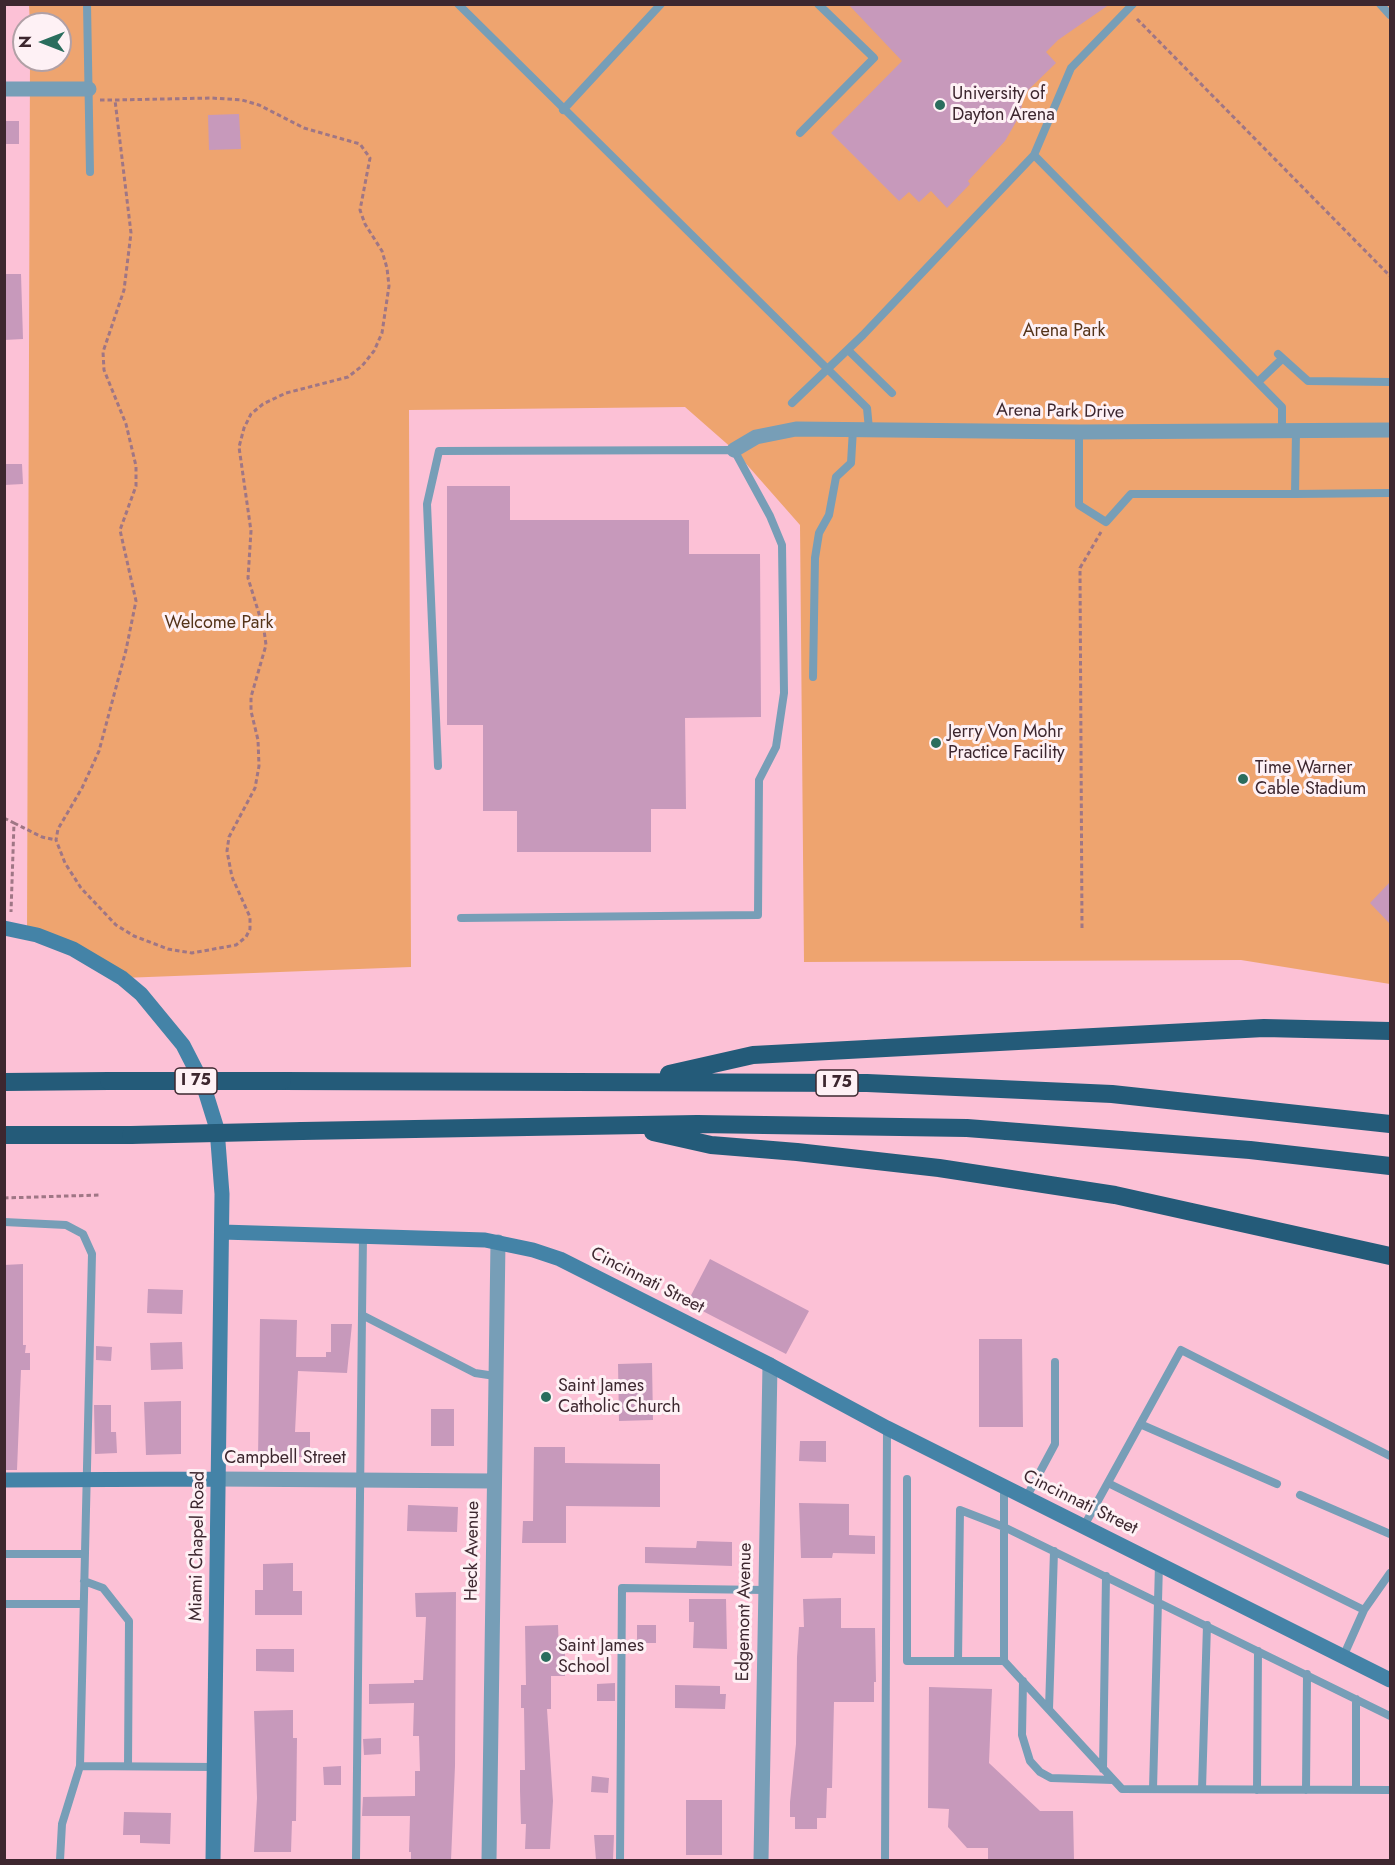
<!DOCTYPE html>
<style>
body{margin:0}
#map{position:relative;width:1395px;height:1865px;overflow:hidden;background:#fcc1d6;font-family:Jost,sans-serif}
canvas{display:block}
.frame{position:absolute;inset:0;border:6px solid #3d272f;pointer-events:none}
.north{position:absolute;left:12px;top:12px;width:60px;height:60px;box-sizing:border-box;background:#fef1f5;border:2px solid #b1a0a6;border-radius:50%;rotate:270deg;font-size:16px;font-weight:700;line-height:24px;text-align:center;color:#3d272f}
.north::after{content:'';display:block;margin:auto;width:21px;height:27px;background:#2a6d5d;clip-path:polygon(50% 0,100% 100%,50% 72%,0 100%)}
</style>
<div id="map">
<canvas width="1395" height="1865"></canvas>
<div class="frame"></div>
<div class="north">N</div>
</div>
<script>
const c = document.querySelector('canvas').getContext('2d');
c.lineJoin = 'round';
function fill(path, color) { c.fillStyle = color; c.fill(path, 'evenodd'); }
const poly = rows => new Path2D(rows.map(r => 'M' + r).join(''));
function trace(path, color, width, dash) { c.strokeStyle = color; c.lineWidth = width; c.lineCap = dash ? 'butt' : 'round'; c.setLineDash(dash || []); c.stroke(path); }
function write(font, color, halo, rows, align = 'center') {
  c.font = font + ' Jost,sans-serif'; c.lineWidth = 6; c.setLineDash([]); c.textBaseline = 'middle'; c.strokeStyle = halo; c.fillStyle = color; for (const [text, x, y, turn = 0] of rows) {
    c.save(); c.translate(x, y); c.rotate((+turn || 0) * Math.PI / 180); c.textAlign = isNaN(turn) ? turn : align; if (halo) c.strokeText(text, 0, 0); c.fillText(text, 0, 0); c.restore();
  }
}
const green = poly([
 [29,5,1390,5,1390,984,1241,960,804,962,800,525,734,450,685,407,409,410,411,967,122,978,27,933,30,60,60,60,60,24,30,24]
]);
const building = poly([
 [848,4,1110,4,1058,40,1046,52,1056,63,1024,94,1020,115,1005,141,968,181,970,184,947,208,931,191,919,202,909,192,899,201,831,133,902,61],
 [239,114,241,149,209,150,208,115],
 [4,121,19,121,19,144,4,144],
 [4,274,21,274,23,339,4,340],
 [4,464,22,464,23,484,4,485],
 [447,486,510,486,510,520,689,520,689,554,760,554,761,717,685,718,686,809,651,809,651,852,517,852,517,811,483,811,483,725,447,725],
 [1390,882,1390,924,1370,903],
 [710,1259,809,1311,786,1354,687,1303],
 [23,1264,23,1345,26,1345,25,1353,30,1353,30,1370,21,1370,17,1470,4,1470,4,1265],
 [148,1289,183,1290,182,1314,147,1313],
 [260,1319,297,1320,296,1357,326,1357,326,1352,331,1352,331,1324,352,1324,347,1373,298,1371,295,1432,310,1432,310,1457,258,1457],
 [979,1339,1022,1339,1023,1427,979,1427],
 [182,1342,183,1369,151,1370,150,1343],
 [96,1346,112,1347,111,1361,96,1360],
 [652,1363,653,1420,619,1421,618,1364],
 [181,1401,181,1454,146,1455,144,1402],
 [94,1405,111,1405,111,1432,116,1432,117,1453,95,1454],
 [431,1409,454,1409,454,1446,431,1446],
 [800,1441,826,1441,826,1462,799,1461],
 [534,1447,565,1447,565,1463,660,1464,660,1507,566,1506,566,1543,522,1543,523,1521,533,1521],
 [799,1503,849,1504,849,1535,875,1536,875,1554,833,1553,832,1558,801,1558],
 [408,1505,458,1507,457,1532,407,1531],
 [697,1541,732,1542,732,1566,645,1563,645,1547,696,1548],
 [293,1563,293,1591,302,1591,302,1615,255,1615,255,1590,263,1590,263,1564],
 [456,1592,455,1766,451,1860,411,1860,411,1852,409,1852,410,1816,362,1816,363,1797,415,1796,415,1771,420,1771,419,1736,413,1736,414,1703,369,1704,369,1684,414,1683,414,1680,423,1680,426,1617,416,1617,415,1593],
 [841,1598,841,1628,875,1628,876,1682,874,1682,874,1702,834,1702,832,1788,827,1788,826,1818,817,1818,817,1829,795,1829,795,1817,790,1817,790,1802,796,1744,797,1657,799,1627,804,1627,803,1599],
 [689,1599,726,1599,727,1649,693,1648,694,1622,689,1622],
 [558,1625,559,1652,565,1652,565,1676,551,1676,551,1709,547,1709,553,1801,550,1849,525,1849,526,1824,521,1824,520,1791,520,1770,525,1770,524,1708,521,1708,521,1685,526,1685,525,1626],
 [637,1625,656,1625,656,1643,637,1643],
 [256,1649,294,1649,294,1672,256,1671],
 [615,1683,615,1701,597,1701,597,1684],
 [675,1685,720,1686,720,1694,726,1694,725,1709,675,1708],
 [929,1687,992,1689,989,1763,1040,1811,1073,1811,1074,1860,988,1860,988,1848,967,1848,948,1827,949,1809,928,1808],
 [293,1710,293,1738,297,1738,296,1821,292,1821,291,1852,254,1852,257,1798,254,1711],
 [381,1738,381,1754,364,1755,363,1739],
 [341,1766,341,1785,324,1785,323,1767],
 [592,1776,609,1778,608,1793,591,1792],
 [686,1800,722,1800,722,1855,686,1855],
 [124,1812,171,1813,170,1844,140,1843,140,1835,123,1835],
 [594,1835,614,1835,613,1860,596,1860]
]);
const path = poly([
 [1137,19,1390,276],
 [100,100,115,100,211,98,242,100,259,105,304,128,360,144,370,158,360,210,365,224,382,251,387,268,389,286,382,333,374,351,362,366,348,377,286,393,263,404,251,414,244,428,239,447,251,531,248,578,264,630,266,645,251,697,251,711,258,740,259,766,255,788,229,837,227,851,232,877,250,917,250,929,246,937,236,945,192,953,168,949,134,936,116,925,81,888,65,863,56,840,58,829,82,788,99,751,126,650,136,601,120,530,136,486,136,466,126,424,104,370,103,352,124,290,131,233,115,100],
 [4,818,14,823,11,912],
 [14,823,42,837,56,840],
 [1082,928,1080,568,1101,532],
 [4,1198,99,1195]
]);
const lane = poly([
 [87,4,90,172],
 [458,4,867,408,869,429],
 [1380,4,1390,15],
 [563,110,661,4],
 [800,133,874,58,818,4],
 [1034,155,1282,407,1282,431],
 [848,350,892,393],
 [1278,354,1308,381,1390,382],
 [1258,382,1282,359],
 [792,403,863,335,1034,155,1071,68,1133,4],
 [1296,431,1295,494,1390,493],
 [1079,432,1079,505,1106,522,1131,494,1295,494],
 [813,677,815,558,819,533,829,515,836,477,851,463,853,429],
 [438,766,427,504,439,451,734,450,770,516,782,545,784,693,776,747,759,780,758,915,461,918],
 [4,1222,66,1225,83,1234,92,1254,80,1766],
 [363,1236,362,1315,475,1373,495,1376],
 [1140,1424,1277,1484],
 [907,1479,907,1661,1004,1661],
 [1108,1483,1364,1610],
 [1004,1487,1004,1661,1122,1789,1390,1790],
 [1300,1495,1390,1534],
 [1026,1498,1055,1444,1055,1362],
 [1084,1526,1181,1350,1390,1456],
 [4,1554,84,1554],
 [84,1581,103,1588,129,1621,128,1766],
 [4,1604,83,1604],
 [1343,1657,1364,1610,1390,1573],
 [958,1661,960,1510,1004,1527,1390,1716],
 [1023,1681,1022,1735,1030,1761,1040,1772,1051,1778,1113,1780],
 [1356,1699,1356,1790],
 [1049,1709,1054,1551],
 [1103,1769,1106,1576],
 [1153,1789,1159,1564],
 [1202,1789,1207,1625],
 [1257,1790,1258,1651],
 [1306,1790,1307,1674],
 [60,1860,62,1824,80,1766,214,1767],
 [356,1860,362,1315],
 [620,1860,622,1588,765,1590],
 [885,1860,887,1428]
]);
const street = poly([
 [4,89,89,89],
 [734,450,756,437,796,429,1079,432,1390,430],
 [218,1479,493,1481],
 [489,1860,498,1242],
 [761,1860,770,1365]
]);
const secondary = poly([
 [4,928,37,935,73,949,122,978,141,994,183,1045,203,1084,217,1129,222,1194,213,1860],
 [222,1232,485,1240,533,1250,560,1259,770,1365,887,1428,1390,1680],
 [4,1480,218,1479]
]);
const highway = poly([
 [669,1074,753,1055,1264,1028,1390,1031],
 [282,1081,867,1083,1112,1094,1390,1124],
 [4,1082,109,1081],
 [302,1131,697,1124,967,1128,1250,1150,1390,1166],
 [653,1132,711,1145,797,1152,939,1168,1115,1195,1390,1256],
 [4,1135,131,1135]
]);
const highwayBridge = poly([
 [109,1081,282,1081],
 [131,1135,302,1131]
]);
const markers = [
 [940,105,6,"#2a6d5d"],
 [936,743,6,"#2a6d5d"],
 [1243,779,6,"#2a6d5d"],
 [546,1397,6,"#2a6d5d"],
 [546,1657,6,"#2a6d5d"]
];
const shields = [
 [196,1081,42],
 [837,1083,42]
];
const shieldNames = [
 ["I 75",196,1081],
 ["I 75",837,1083]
];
const poiNames = [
 ["University of",952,95],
 ["Dayton Arena",952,116],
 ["Jerry Von Mohr",948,733],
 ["Practice Facility",948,754],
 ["Time Warner",1255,769],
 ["Cable Stadium",1255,790],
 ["Saint James",558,1387],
 ["Catholic Church",558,1408],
 ["Saint James",558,1647],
 ["School",558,1668]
];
const parkNames = [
 ["Arena Park",1064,332],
 ["Welcome Park",219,624]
];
const streetNames = [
 ["Arena Park Drive",1060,412,1],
 ["Cincinnati Street",647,1281,27],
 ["Campbell Street",285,1459],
 ["Cincinnati Street",1080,1503,26],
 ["Miami Chapel Road",198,1546,-89],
 ["Heck Avenue",473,1551,-89],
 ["Edgemont Avenue",745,1612,-89]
];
fill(green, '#eea46f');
fill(building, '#c799bb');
trace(path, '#9f7685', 3, [4.5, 3]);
trace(lane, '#779eb7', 8);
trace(street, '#779eb7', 15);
trace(secondary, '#4483a7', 15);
trace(highway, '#245b79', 18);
trace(highwayBridge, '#245b79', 18);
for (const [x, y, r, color] of markers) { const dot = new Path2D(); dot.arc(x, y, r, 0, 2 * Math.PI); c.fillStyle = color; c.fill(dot); trace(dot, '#fef1f5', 2); }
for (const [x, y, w] of shields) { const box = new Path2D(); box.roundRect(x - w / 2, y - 13, w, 26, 4.5); c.fillStyle = '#fef1f5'; c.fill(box); trace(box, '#3d272f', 1.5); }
write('bold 16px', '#3d272f', null, shieldNames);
write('18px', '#3d272f', '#fef1f5', poiNames, 'left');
write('18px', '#55341a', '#fef1f5', parkNames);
write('18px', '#3d272f', '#fef1f5', streetNames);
</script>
